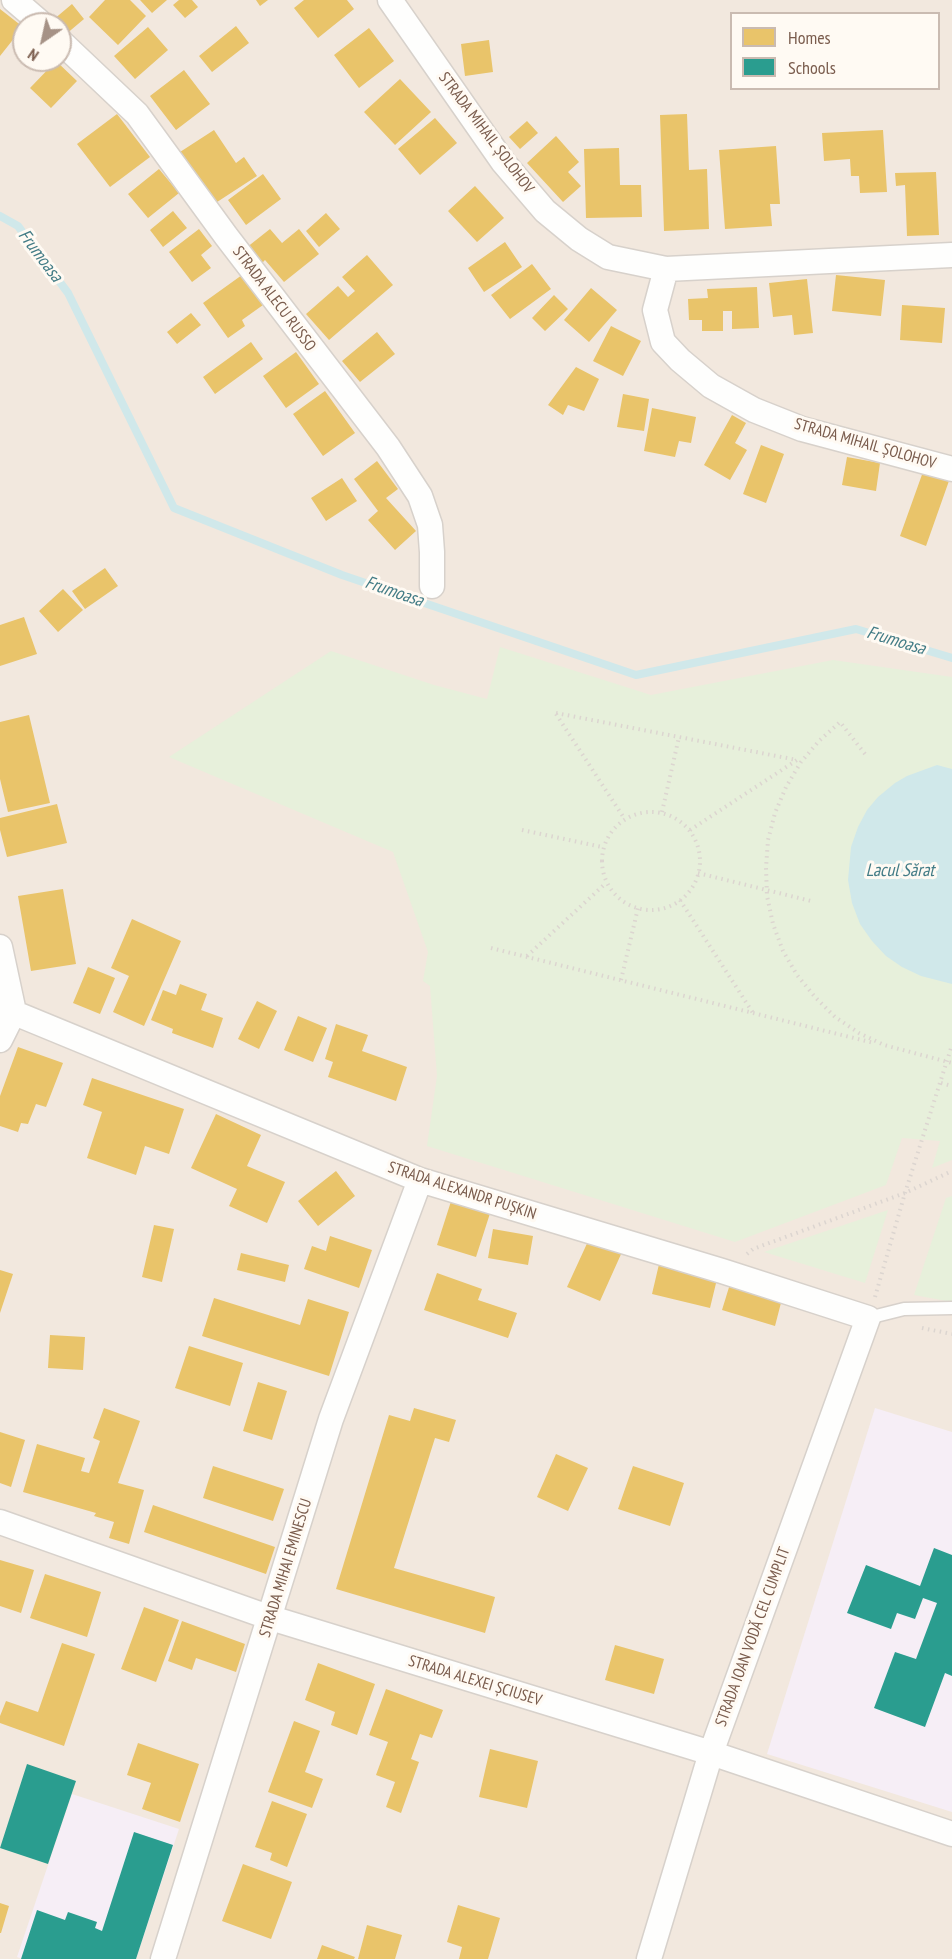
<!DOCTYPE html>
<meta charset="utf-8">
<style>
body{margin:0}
#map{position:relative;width:952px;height:1959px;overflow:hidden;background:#f9f5f0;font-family:"PT Sans Narrow",sans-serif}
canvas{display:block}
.legend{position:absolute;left:730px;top:12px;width:210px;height:78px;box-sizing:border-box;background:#fffaf3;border:2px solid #cabbb1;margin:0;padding:8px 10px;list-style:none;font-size:18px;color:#7a5c4d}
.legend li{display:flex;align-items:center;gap:12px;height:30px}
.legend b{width:30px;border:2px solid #cabbb1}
.north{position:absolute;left:12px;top:12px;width:60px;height:60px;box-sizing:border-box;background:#fffaf3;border:2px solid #cabbb1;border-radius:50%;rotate:214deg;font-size:16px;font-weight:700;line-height:24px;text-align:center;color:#7a5c4d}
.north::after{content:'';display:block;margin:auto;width:21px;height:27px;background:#a69286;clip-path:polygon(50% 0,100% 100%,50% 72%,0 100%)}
</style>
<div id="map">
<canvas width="952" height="1959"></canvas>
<ul class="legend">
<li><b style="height:16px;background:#e9c46a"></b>Homes</li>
<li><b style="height:16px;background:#2a9d8f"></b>Schools</li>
</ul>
<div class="north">N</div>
</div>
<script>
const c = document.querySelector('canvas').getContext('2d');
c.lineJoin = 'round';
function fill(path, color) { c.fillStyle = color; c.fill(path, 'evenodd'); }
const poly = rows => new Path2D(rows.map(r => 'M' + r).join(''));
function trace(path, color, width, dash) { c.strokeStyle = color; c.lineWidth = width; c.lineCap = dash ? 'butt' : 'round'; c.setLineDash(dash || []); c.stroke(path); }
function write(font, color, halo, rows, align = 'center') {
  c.font = font + ' "PT Sans Narrow",sans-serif'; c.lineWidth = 6; c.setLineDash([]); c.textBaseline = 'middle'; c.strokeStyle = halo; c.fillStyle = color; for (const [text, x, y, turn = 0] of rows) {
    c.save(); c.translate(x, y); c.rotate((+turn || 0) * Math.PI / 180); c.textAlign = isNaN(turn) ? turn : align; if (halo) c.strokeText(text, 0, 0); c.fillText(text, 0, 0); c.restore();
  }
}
const residential = poly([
 [0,0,952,0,952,1959,0,1959],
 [732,14,938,14,938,88,732,88],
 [24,24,60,24,60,60,24,60]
]);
const education = poly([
 [875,1408,952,1432,952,1812,767,1754],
 [72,1794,179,1829,136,1959,22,1959,17,1957]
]);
const green = poly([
 [500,647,651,695,833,660,952,677,952,1160,932,1168,940,1141,902,1138,886,1185,735,1242,427,1146,437,1076,430,986,423,981,428,952,393,852,169,757,331,651,434,685,487,699],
 [952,1196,952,1302,914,1295,946,1198],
 [888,1210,865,1283,764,1252]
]);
const water = poly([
 [937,765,952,769,952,984,921,976,902,967,886,956,872,941,860,924,852,903,848,880,851,847,858,827,867,810,878,797,895,783,907,776]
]);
const homes = poly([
 [105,0,130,0,146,16,118,45,89,17],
 [140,0,167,0,152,13],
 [179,0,192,0,198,7,185,18,173,5],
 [256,0,268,0,260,6],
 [304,0,347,0,354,9,318,38,294,8],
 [72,4,84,19,65,35,60,29,60,24,55,24,53,20],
 [0,9,23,27,0,56],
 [236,26,249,43,212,72,199,56],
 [148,27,168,50,135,79,114,56],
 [369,28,394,61,359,88,334,55],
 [489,40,493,72,465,76,461,44],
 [56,61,77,81,51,108,30,88],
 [184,70,210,104,176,130,150,96],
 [400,79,431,112,395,145,364,112],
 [117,114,150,157,110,187,77,144],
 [687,114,689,170,707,169,709,229,664,231,660,115],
 [435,118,457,143,420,175,398,149],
 [527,121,538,133,520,149,509,137],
 [214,130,236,163,244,157,257,176,214,204,180,152],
 [883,130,887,192,860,193,859,176,851,176,850,159,824,161,822,133],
 [556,136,579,162,568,172,581,186,563,202,527,163],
 [776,146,780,204,770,204,772,226,725,229,719,150],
 [619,148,620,185,641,185,642,217,586,218,584,149],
 [159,169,179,193,148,218,128,194],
 [936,172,939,235,907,236,905,185,896,186,895,173],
 [263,174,281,199,246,225,228,200],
 [475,186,504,218,477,242,448,211],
 [173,211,187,228,163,247,150,230],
 [326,213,340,229,319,247,306,231],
 [199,229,212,246,201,255,211,268,192,282,169,252],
 [270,229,282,243,299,229,319,254,284,282,265,260,260,265,246,248],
 [505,242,522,267,484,292,468,268],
 [367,255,393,285,329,340,306,314,338,286,348,297,355,291,342,277],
 [532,264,551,289,510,319,491,295],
 [242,275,263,305,242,320,245,326,228,338,203,303],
 [836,275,885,280,881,316,832,311],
 [807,279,813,333,794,335,792,315,773,317,769,283],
 [757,287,759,328,732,329,732,311,723,311,723,331,702,331,702,320,689,320,688,299,708,298,707,289],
 [591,288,617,310,589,342,564,320],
 [554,295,568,309,545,331,532,318],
 [902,305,945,308,942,343,900,340],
 [191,313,201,325,177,344,167,332],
 [611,326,641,341,623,376,593,361],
 [377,332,395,354,360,382,342,361],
 [251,342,263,359,215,394,203,377],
 [296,352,319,384,286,408,263,376],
 [576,367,599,379,584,411,568,405,563,415,548,405],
 [325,391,355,433,323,456,293,414],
 [623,394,649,399,644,431,617,427],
 [652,408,696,417,691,443,679,441,675,457,644,451],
 [732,415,746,423,735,443,747,450,730,480,704,465],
 [761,445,784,454,766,503,743,494],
 [847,457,880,463,876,491,842,485],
 [377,461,398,489,386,498,416,531,395,550,368,520,378,511,354,479],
 [924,469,950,478,926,546,900,536],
 [342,478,357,501,326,521,311,498],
 [105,568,118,586,85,609,72,591],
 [63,589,83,610,58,632,39,611],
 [24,617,37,654,0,666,0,625],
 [29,715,50,803,8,812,0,779,0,722],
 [57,804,67,843,7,857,0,830,0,818],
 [63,889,76,964,31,971,18,896],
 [132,919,181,941,144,1026,113,1012,129,976,111,968],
 [88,967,115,978,100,1014,73,1003],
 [180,984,207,994,201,1010,223,1018,213,1048,172,1033,173,1029,151,1020,163,990,176,995],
 [257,1001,277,1011,259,1049,238,1039],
 [298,1016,327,1028,313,1062,284,1050],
 [336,1024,368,1035,362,1051,407,1067,396,1101,328,1077,333,1062,325,1059],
 [18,1047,63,1063,46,1107,36,1104,28,1124,21,1123,18,1132,0,1126,0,1096],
 [92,1078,184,1109,169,1154,145,1146,136,1175,87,1158,102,1112,83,1105],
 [216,1114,261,1135,247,1166,285,1182,267,1223,229,1206,237,1189,191,1168],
 [336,1171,355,1196,318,1226,298,1201],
 [454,1192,493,1204,476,1257,437,1245],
 [154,1225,174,1229,162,1282,142,1277],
 [493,1229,533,1236,528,1265,488,1258],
 [330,1236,372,1250,359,1288,304,1269,312,1246,326,1251],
 [590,1237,622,1252,600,1301,567,1287],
 [241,1253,289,1265,285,1282,237,1270],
 [660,1260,718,1275,710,1308,652,1294],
 [0,1270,13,1274,0,1313],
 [437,1273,482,1289,478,1300,517,1313,508,1338,424,1310],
 [730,1284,782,1299,775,1326,722,1310],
 [214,1298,300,1325,308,1299,349,1312,329,1376,202,1336],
 [50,1335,85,1337,83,1370,48,1368],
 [189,1346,243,1363,230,1406,175,1388],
 [258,1382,287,1391,272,1440,243,1431],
 [104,1408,140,1421,118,1483,144,1490,129,1544,109,1538,114,1522,94,1516,96,1513,23,1492,37,1444,85,1458,81,1471,89,1473,100,1441,93,1438],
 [414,1408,456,1420,449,1442,435,1438,394,1568,495,1597,485,1633,336,1589,389,1415,410,1421],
 [0,1432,25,1440,11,1487,0,1483],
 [556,1454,588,1468,568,1511,537,1497],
 [213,1466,284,1489,273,1521,203,1498],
 [633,1466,684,1483,670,1526,618,1509],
 [153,1505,275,1547,266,1574,144,1532],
 [0,1560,34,1570,21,1613,0,1606],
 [45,1574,101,1592,87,1637,30,1618],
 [144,1607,179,1620,156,1682,121,1669],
 [182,1621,245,1644,236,1672,196,1658,192,1670,168,1661],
 [62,1643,95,1654,64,1746,0,1723,0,1716,6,1701,38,1712],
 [615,1645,664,1659,654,1694,605,1680],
 [318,1663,375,1684,357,1735,331,1725,335,1712,305,1700],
 [386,1689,443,1710,432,1738,420,1734,411,1759,419,1762,401,1813,386,1807,395,1782,376,1775,388,1742,369,1735],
 [294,1721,320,1731,305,1772,323,1779,312,1808,268,1792],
 [138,1743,199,1764,180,1822,142,1809,151,1783,127,1775],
 [490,1749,538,1761,527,1808,479,1797],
 [272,1801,307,1814,287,1867,270,1860,272,1853,255,1847],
 [243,1864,292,1882,271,1939,222,1921],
 [0,1903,9,1906,1,1933,0,1933],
 [458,1905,500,1918,488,1959,459,1959,462,1947,447,1942],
 [367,1925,402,1935,395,1959,358,1959],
 [322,1945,355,1957,354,1959,317,1959]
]);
const schools = poly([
 [934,1548,952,1555,952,1676,945,1673,925,1727,874,1708,895,1652,916,1659,937,1603,923,1598,915,1619,897,1613,891,1629,847,1613,866,1565,920,1586],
 [27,1764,76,1781,48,1864,0,1848],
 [134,1832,173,1845,136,1959,21,1959,37,1910,65,1920,68,1912,97,1922,95,1928,102,1931]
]);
const stream = poly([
 [0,216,18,226,68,293,174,508,342,575,636,675,856,629,952,658]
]);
const path = poly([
 [556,713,797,760],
 [556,714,624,818],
 [865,754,840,722,819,741,801,762,786,787,775,813,768,840,766,868,767,896,773,924,783,951,797,975,815,997,835,1017,859,1033,884,1045,952,1063],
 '602 861a49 49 0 1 1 98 0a49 49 0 1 1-98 0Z',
 [662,812,679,737],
 [522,830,602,847],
 [690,830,797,760],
 [698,873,811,901],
 [680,900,753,1013],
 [491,948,874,1043],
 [527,956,606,883],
 [621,980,638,908],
 [941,1083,952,1086],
 [747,1254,753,1249,905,1193,952,1171],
 [875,1297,905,1193,952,1045],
 [922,1328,952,1334]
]);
const lane = poly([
 [868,1318,904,1309,952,1308]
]);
const street = poly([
 [14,0,42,24],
 [390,0,503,162,545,211,579,239,608,257,666,269,952,255],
 [60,41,137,114,226,236,388,447,420,496,430,525,432,552,432,586],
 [666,269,655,310,663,342,680,360,711,386,754,410,802,429,952,469],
 [0,947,14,1012,0,1040],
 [0,1007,420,1180,722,1271,868,1318,711,1753,649,1959],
 [0,1522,271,1618,711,1753,952,1834],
 [163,1959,331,1419,420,1180]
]);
const streetNames = [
 ["STRADA MIHAIL ȘOLOHOV",486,133,53],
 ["STRADA ALECU RUSSO",274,299,53],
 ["STRADA MIHAIL ȘOLOHOV",865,444,16],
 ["STRADA ALEXANDR PUȘKIN",462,1191,18],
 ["STRADA MIHAI EMINESCU",286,1568,-73],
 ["STRADA IOAN VODĂ CEL CUMPLIT",753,1637,-70],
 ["STRADA ALEXEI ȘCIUSEV",475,1681,17]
];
const waterNames = [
 ["Frumoasa",40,256,53],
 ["Frumoasa",394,592,19],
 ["Frumoasa",896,641,17],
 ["Lacul Sărat",900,871]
];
fill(residential, '#f2e8de');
fill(education, '#f6eef6');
fill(green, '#e7f0db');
fill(water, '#d0e8ea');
fill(homes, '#e9c46a');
fill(schools, '#2a9d8f');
trace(stream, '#d0e8ea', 8);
trace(lane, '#d7d1cb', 15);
trace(street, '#d7d1cb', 27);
trace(path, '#dcd5d0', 4, [1.5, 4.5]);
trace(lane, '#fefefd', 12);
trace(street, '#fefefd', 24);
write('16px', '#7a5c4d', '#fffaf3', streetNames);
write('italic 18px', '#437c86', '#fffaf3', waterNames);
</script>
